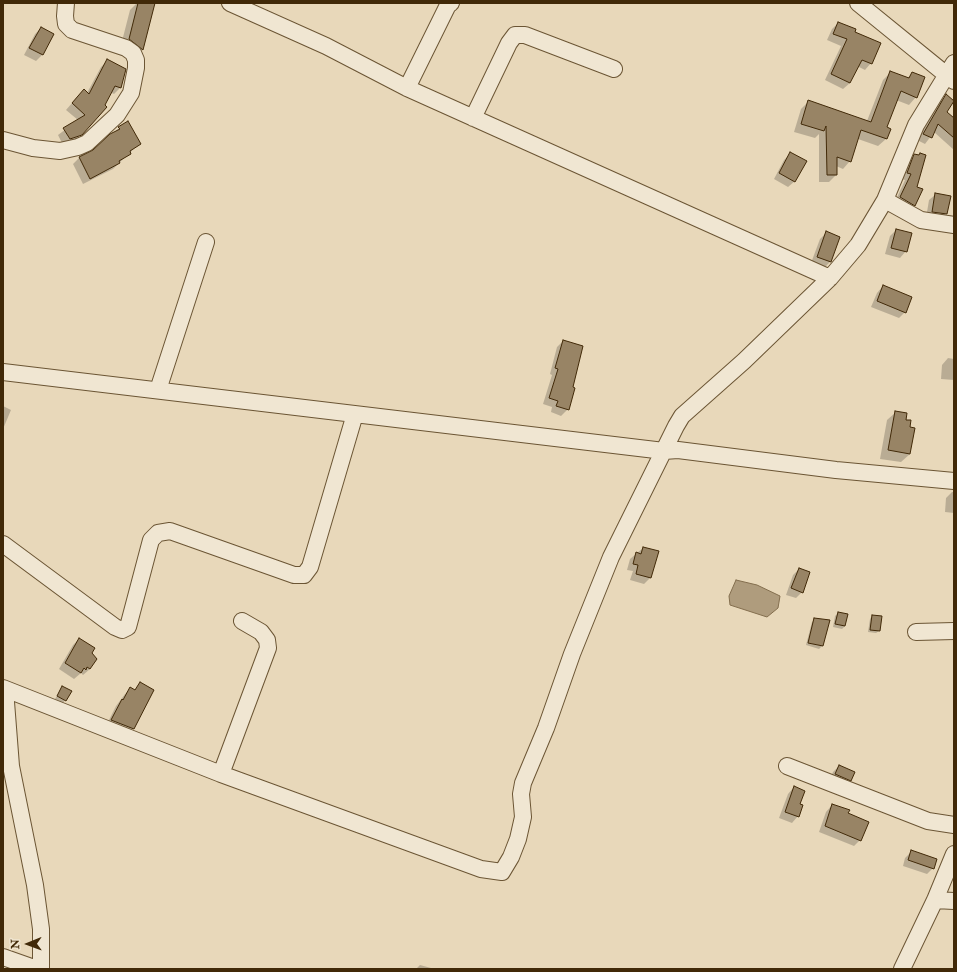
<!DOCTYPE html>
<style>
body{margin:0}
#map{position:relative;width:957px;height:972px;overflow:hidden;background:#e8d8ba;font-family:"IM FELL Double Pica",serif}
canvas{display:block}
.frame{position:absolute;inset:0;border:4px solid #412908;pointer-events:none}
.north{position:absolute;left:8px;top:924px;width:40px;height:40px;-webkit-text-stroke:3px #f0e6d2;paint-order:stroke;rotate:269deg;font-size:11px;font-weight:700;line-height:16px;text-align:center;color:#412908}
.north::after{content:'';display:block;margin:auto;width:14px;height:18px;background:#412908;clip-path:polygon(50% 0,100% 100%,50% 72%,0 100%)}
</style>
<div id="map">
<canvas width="957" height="972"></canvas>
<div class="frame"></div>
<div class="north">N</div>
</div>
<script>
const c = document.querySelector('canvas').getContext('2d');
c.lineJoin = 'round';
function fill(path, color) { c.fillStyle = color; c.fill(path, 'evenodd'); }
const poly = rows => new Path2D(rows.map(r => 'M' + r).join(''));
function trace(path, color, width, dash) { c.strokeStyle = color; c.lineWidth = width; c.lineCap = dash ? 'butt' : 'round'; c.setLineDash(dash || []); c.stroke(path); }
const water = poly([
 [736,580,757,585,780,596,778,608,767,617,730,605,729,596,736,580]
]);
const shadow = poly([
 [137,3,154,4,142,50,133,59,120,49,130,10],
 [838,23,854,33,871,63,865,70,857,66,850,83,843,89,825,80,841,46,827,40,832,29],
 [41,28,53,34,42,55,36,61,24,55,35,34],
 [107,61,125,70,120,88,114,94,110,92,86,129,74,141,63,145,58,135,78,120,66,110,78,96,87,93,101,67],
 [891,72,907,79,912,73,916,97,909,105,896,100,885,128,886,139,878,146,858,139,850,161,843,169,836,166,836,175,829,182,819,182,819,134,815,138,794,132,801,109,809,101,867,121,883,80],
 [946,96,954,102,946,112,954,119,954,150,934,132,925,144,917,140,940,102],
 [119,128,140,143,113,169,83,184,73,164,80,157,94,151],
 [791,153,795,181,788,187,774,179,784,160],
 [915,155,914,205,908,211,894,204,905,180,901,179,908,161],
 [936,194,946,214,940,220,926,218,929,200],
 [896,230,906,251,900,258,885,254,890,236],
 [827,232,839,237,830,262,824,268,811,263,820,239],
 [883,286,905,312,899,318,871,307,877,293],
 [563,341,568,409,561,416,551,412,552,407,543,404,552,375,550,374,557,347],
 [948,358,954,359,954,380,941,379,942,365],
 [3,406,11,410,3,429],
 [896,412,905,420,910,454,901,462,880,459,887,420],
 [952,492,954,492,954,513,945,512,946,498],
 [643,548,657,552,650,578,644,584,630,580,633,571,627,570,630,559],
 [799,569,802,592,796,598,786,595,793,575],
 [838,613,845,626,842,629,833,627,835,616],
 [872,616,879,631,876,633,868,632,870,619],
 [815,619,822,646,819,649,806,645,812,622],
 [79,639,91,653,90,669,83,675,81,673,74,679,59,669,73,645],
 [140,683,152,691,133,729,127,735,106,726,116,706,125,694,130,689,134,691],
 [62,687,70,692,63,703,55,699],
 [839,766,850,780,844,787,829,781,833,772],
 [794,787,799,805,798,816,792,823,779,818,788,794],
 [832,805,847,814,860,840,854,846,819,832,826,812],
 [912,851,933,868,927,874,903,866,905,858],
 [420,965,431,968,430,969,416,969]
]);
const building = poly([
 [138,3,155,3,143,50,129,39,138,3],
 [838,22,856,29,855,32,881,43,872,64,862,60,850,83,831,74,847,39,833,34,838,22],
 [41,27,54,34,43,55,29,48,41,27],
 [107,59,126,69,121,88,115,86,105,105,107,107,82,135,70,139,63,128,85,115,72,103,84,89,89,94,107,59],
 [890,71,909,78,912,72,925,77,917,98,901,91,887,127,891,129,887,139,861,130,851,162,837,157,837,175,827,175,826,126,824,131,801,124,808,100,871,122,890,71],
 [946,94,954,101,947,112,954,118,954,138,938,124,932,138,923,134,946,94],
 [128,121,141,144,130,151,131,154,119,161,120,163,90,179,79,157,93,150,110,134,120,129,118,127,128,121],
 [790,152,807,161,795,182,779,173,790,152],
 [920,153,926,155,917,187,923,189,915,206,900,197,911,174,907,173,914,154,919,155,920,153],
 [935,193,951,196,947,214,932,212,935,193],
 [896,229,912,233,907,252,891,248,896,229],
 [826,231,840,237,831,262,817,257,826,231],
 [883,285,912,297,906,313,877,301,883,285],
 [563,340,583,346,573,387,575,388,569,410,556,406,558,401,549,398,558,369,555,368,563,340],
 [895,411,907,413,906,420,911,420,910,427,915,428,910,454,888,450,895,411],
 [643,547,659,551,651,578,636,574,638,565,633,564,636,552,641,554,643,547],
 [799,568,810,572,803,593,791,588,799,568],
 [838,612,848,614,845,626,835,624,838,612],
 [872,615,882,616,880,631,870,630,872,615],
 [814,618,830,620,823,646,808,643,814,618],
 [79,638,95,648,92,653,97,659,90,669,87,667,86,670,84,668,81,673,65,663,79,638],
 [140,682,154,690,134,729,111,720,122,699,123,700,130,687,135,690,140,682],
 [62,686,72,691,66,701,57,696,62,686],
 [839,765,855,772,851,781,835,774,839,765],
 [794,786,805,791,800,804,803,805,799,817,785,812,794,786],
 [832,804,850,810,848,813,869,822,861,841,825,826,832,804],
 [911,850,937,859,934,869,908,860,911,850]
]);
const minor = poly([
 [230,3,326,46,407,88,830,278],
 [858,3,954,81],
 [407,88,448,5,451,3],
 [473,118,509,43,515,35,525,35,614,69],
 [3,140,33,148,60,151,78,147,87,143,117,115,131,93,136,68,136,60,133,53,126,48,72,30,66,24,65,16,66,3],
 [885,200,921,220,954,225],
 [3,372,664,451,678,450,836,470,954,481],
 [158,390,206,242],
 [3,544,115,627,122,630,128,627,151,540,158,533,170,531,294,575,304,575,310,567,355,414],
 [916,632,954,631],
 [3,688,221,774,481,869,502,872,511,857,518,839,523,817,521,794,523,783,546,728,572,654,611,557,676,426,682,416,744,361,830,278,858,245,885,200,916,125,954,63],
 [5,689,11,766,35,885,41,929,41,969],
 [787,766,928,821,954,825],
 [221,774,268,648,267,640,261,632,242,621],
 [935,900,954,901],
 [3,957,37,969],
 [902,969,935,900,954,854]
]);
fill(water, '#af9c7d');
trace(water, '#836e4e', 1);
fill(shadow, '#0003');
fill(building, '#988465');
trace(building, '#412908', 1);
trace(minor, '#6b5534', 18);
trace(minor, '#f0e6d2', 16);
</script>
